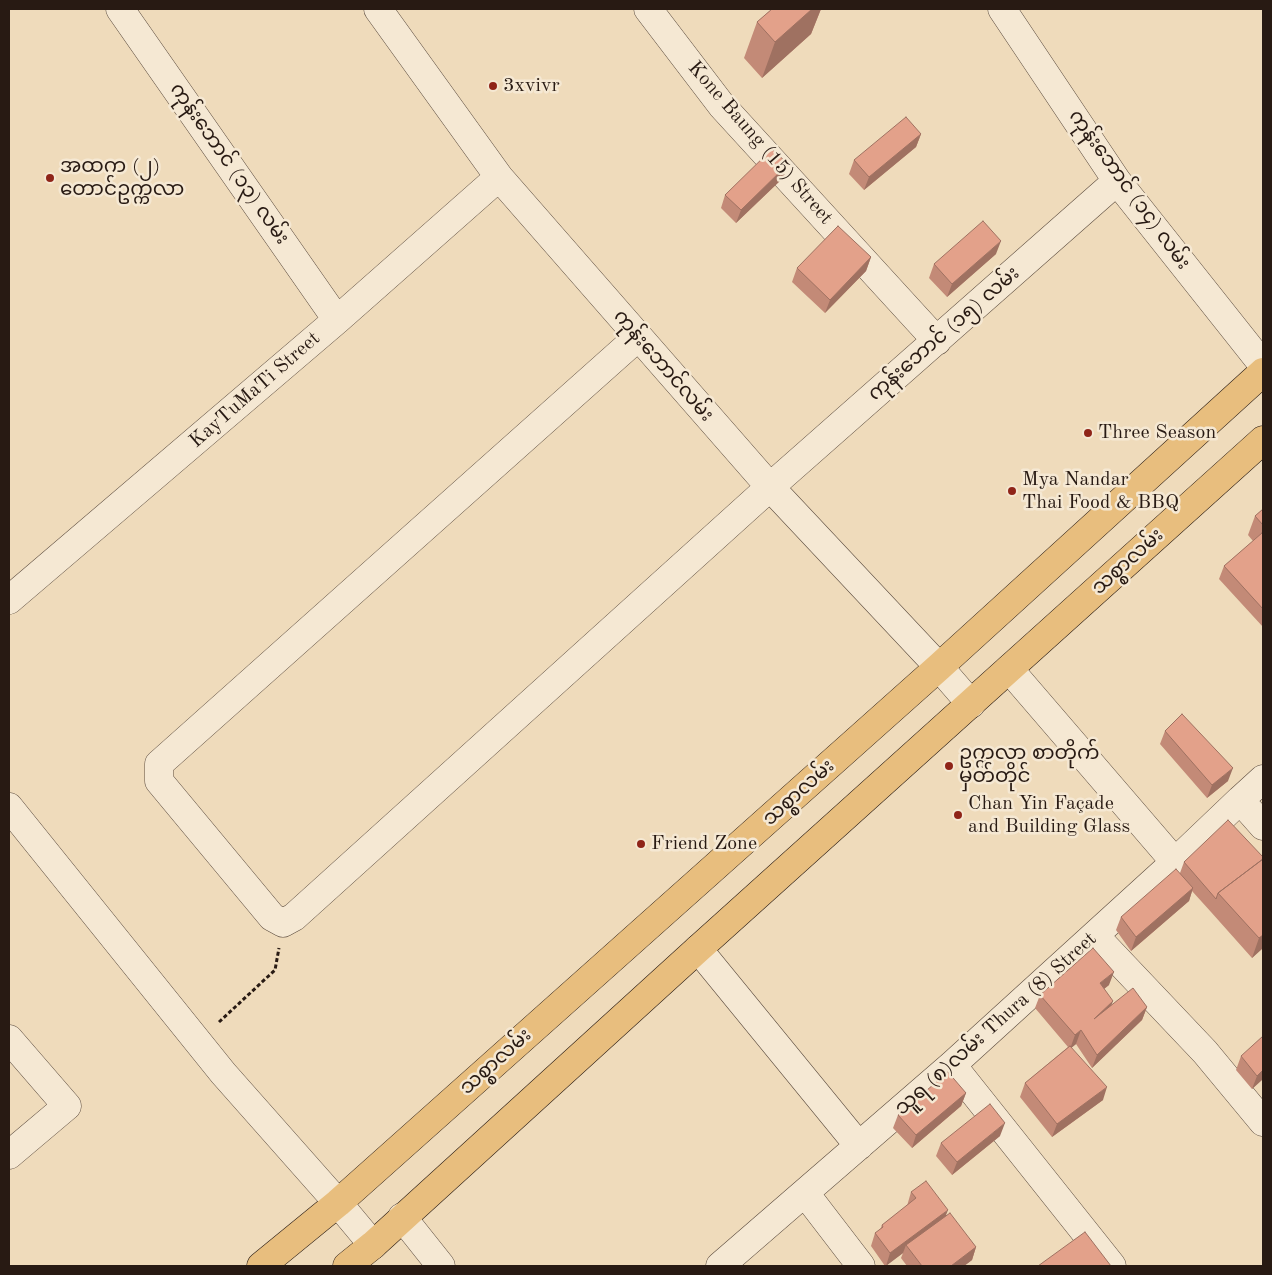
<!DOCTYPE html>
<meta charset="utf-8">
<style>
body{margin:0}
#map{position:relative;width:1272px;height:1275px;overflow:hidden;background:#efdbbb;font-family:"Old Standard TT",serif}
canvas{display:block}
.frame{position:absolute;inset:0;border:10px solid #281a13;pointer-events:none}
</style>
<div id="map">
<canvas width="1272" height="1275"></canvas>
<div class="frame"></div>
</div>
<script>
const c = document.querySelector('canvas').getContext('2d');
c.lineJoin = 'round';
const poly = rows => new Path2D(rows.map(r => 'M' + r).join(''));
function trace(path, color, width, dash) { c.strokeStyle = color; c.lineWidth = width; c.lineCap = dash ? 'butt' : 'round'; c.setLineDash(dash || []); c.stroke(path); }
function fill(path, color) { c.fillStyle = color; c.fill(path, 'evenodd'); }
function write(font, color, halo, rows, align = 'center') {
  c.font = font + ' "Old Standard TT","Noto Sans Myanmar",serif'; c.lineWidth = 5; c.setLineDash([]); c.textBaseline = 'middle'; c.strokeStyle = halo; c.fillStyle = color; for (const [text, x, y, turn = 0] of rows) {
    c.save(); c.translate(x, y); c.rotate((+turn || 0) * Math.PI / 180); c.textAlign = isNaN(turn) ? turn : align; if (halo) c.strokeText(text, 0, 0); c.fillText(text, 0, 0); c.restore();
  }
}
const path = poly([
 [219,1022,275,970,279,948]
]);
const minor = poly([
 [120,9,337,320],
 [378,9,499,177,770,487,939,667,971,704],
 [648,9,722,106,937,341],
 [1002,9,1117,181,1263,365],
 [638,337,159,764,159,781,272,917,283,923,294,917,770,487,1117,181],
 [9,600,337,320,499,177],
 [1009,669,1175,862],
 [1240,800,1263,779],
 [9,807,223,1073,338,1203,373,1245],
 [1095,936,1205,1052,1263,1122],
 [698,949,859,1146],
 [9,1039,67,1106,9,1155],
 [952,1065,1112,1266],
 [805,1193,861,1266],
 [402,1217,441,1266],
 [720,1266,952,1065,1175,862,1240,800,1263,826]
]);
const primary = poly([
 [261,1266,338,1203,939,667,1263,372],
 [347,1266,373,1245,698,949,1263,440]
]);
const wall = poly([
 [772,9,821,9,811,34,762,78,744,58,757,22],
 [921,134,916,147,864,190,849,174,854,160],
 [788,164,783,178,736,223,721,208,725,195],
 [996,254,947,297,929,278,934,264],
 [871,257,866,271,825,313,792,282,797,268],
 [1263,509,1263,627,1219,579,1224,566,1253,541,1248,535,1255,516],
 [1165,731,1228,781,1207,798,1160,744],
 [1263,857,1263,948,1252,958,1211,912,1192,891,1189,901,1131,951,1116,930,1121,917,1180,873,1184,862],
 [1109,985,1104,989,1111,1005,1147,1007,1142,1020,1092,1068,1076,1044,1071,1048,1103,1100,1052,1137,1020,1097,1025,1083,1068,1047,1035,1008,1040,995],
 [1241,1056,1263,1079,1252,1089,1236,1070],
 [966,1093,961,1106,912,1148,893,1128,898,1115],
 [1000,1136,952,1175,936,1156,941,1143],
 [911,1192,946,1215,976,1247,972,1260,964,1266,907,1266,901,1258,903,1253,885,1266,871,1246,875,1233,880,1230,882,1225,907,1206]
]);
const shadedWall = poly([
 [812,9,821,9,811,34,762,78,775,42],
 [921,134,916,147,864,190,869,177],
 [788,164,783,178,736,223,741,210],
 [1001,241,996,254,947,297,952,284],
 [871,257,866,271,825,313,830,300],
 [1233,768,1228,781,1207,798,1212,785],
 [1193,888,1189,901,1131,951,1136,937],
 [1263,935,1263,948,1252,958,1259,938],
 [1114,972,1109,985,1095,996,1100,983],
 [1113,1001,1108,1015,1094,1019],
 [1147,1007,1142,1020,1092,1068,1097,1055],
 [1081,1030,1076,1044,1070,1049,1075,1035],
 [1263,1070,1263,1079,1252,1089,1257,1076],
 [1107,1087,1103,1100,1052,1137,1057,1124],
 [966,1093,961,1106,912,1148,916,1135],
 [1005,1123,1000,1136,952,1175,957,1162],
 [948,1210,943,1223,906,1245,903,1253,886,1266,890,1253],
 [976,1247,972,1260,964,1266,951,1266]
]);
const building = poly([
 [772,9,812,9,775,42,757,22,772,9],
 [906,117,921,134,869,177,854,160,906,117],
 [772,149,788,164,741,210,725,195,772,149],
 [983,221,1001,241,952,284,934,264,983,221],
 [838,226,871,257,830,300,797,268,838,226],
 [1263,509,1263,525,1255,516,1263,509],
 [1262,533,1263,534,1263,609,1224,566,1262,533],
 [1182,714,1233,768,1212,785,1165,731,1182,714],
 [1228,820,1263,857,1263,859,1218,893,1216,899,1184,862,1228,820],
 [1263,859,1263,935,1259,938,1218,893,1263,859],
 [1176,869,1193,888,1136,937,1121,917,1176,869],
 [1093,948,1114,972,1100,983,1113,1001,1094,1019,1133,988,1147,1007,1097,1055,1081,1030,1075,1035,1040,995,1093,948],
 [1263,1036,1263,1070,1257,1076,1241,1056,1263,1036],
 [1070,1046,1107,1087,1057,1124,1025,1083,1070,1046],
 [948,1072,966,1093,916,1135,898,1115,948,1072],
 [990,1104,1005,1123,957,1162,941,1143,990,1104],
 [926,1181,948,1210,890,1253,875,1233,883,1227,882,1225,916,1198,911,1192,926,1181],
 [950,1213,976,1247,951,1266,922,1266,906,1245,950,1213],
 [1085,1232,1111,1266,1038,1266,1085,1232]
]);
const markers = [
 [493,86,5,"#8f2418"],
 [50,178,5,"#8f2418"],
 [1088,433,5,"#8f2418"],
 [1012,491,5,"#8f2418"],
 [949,766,5,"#8f2418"],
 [958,815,5,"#8f2418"],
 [641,844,5,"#8f2418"]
];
const poiNames = [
 ["3xvivr",503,86],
 ["အထက (၂)",60,167],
 ["တောင်ဥက္ကလာ",60,190],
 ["Three Season",1098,433],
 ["Mya Nandar",1022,480],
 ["Thai Food & BBQ",1022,503],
 ["ဥက္ကလာ စာတိုက်",959,754],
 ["မှတ်တိုင်",959,777],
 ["Chan Yin Façade",968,804],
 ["and Building Glass",968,827],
 ["Friend Zone",651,844]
];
const streetNames = [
 ["Kone Baung (15) Street",760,143,49],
 ["ကုန်းဘောင် (၁၃) လမ်း",229,164,55],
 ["ကုန်းဘောင် (၁၄) လမ်း",1129,190,54],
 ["ကုန်းဘောင် (၁၅) လမ်း",944,334,-41],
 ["ကုန်းဘောင်လမ်း",663,366,49],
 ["KayTuMaTi Street",255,390,-41],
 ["သစ္စာလမ်း",1128,562,-42],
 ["သစ္စာလမ်း",799,793,-42],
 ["သူရ (၈)လမ်း Thura (8) Street",996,1024,-42],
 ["သစ္စာလမ်း",496,1062,-42]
];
trace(minor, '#5a4a3d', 29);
trace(primary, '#281a13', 29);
trace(path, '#281a13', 3, [4, 2.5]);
trace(minor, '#f5e8d3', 28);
trace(primary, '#e8be7e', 28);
fill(wall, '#c38a77');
fill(shadedWall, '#9f7161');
fill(building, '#e3a18a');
trace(building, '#9f7161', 1);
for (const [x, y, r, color] of markers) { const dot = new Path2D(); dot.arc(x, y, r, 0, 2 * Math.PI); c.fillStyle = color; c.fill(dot); trace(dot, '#f5e8d3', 2); }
write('20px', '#281a13', '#f5e8d3', poiNames, 'left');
write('20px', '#281a13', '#f5e8d3', streetNames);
</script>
